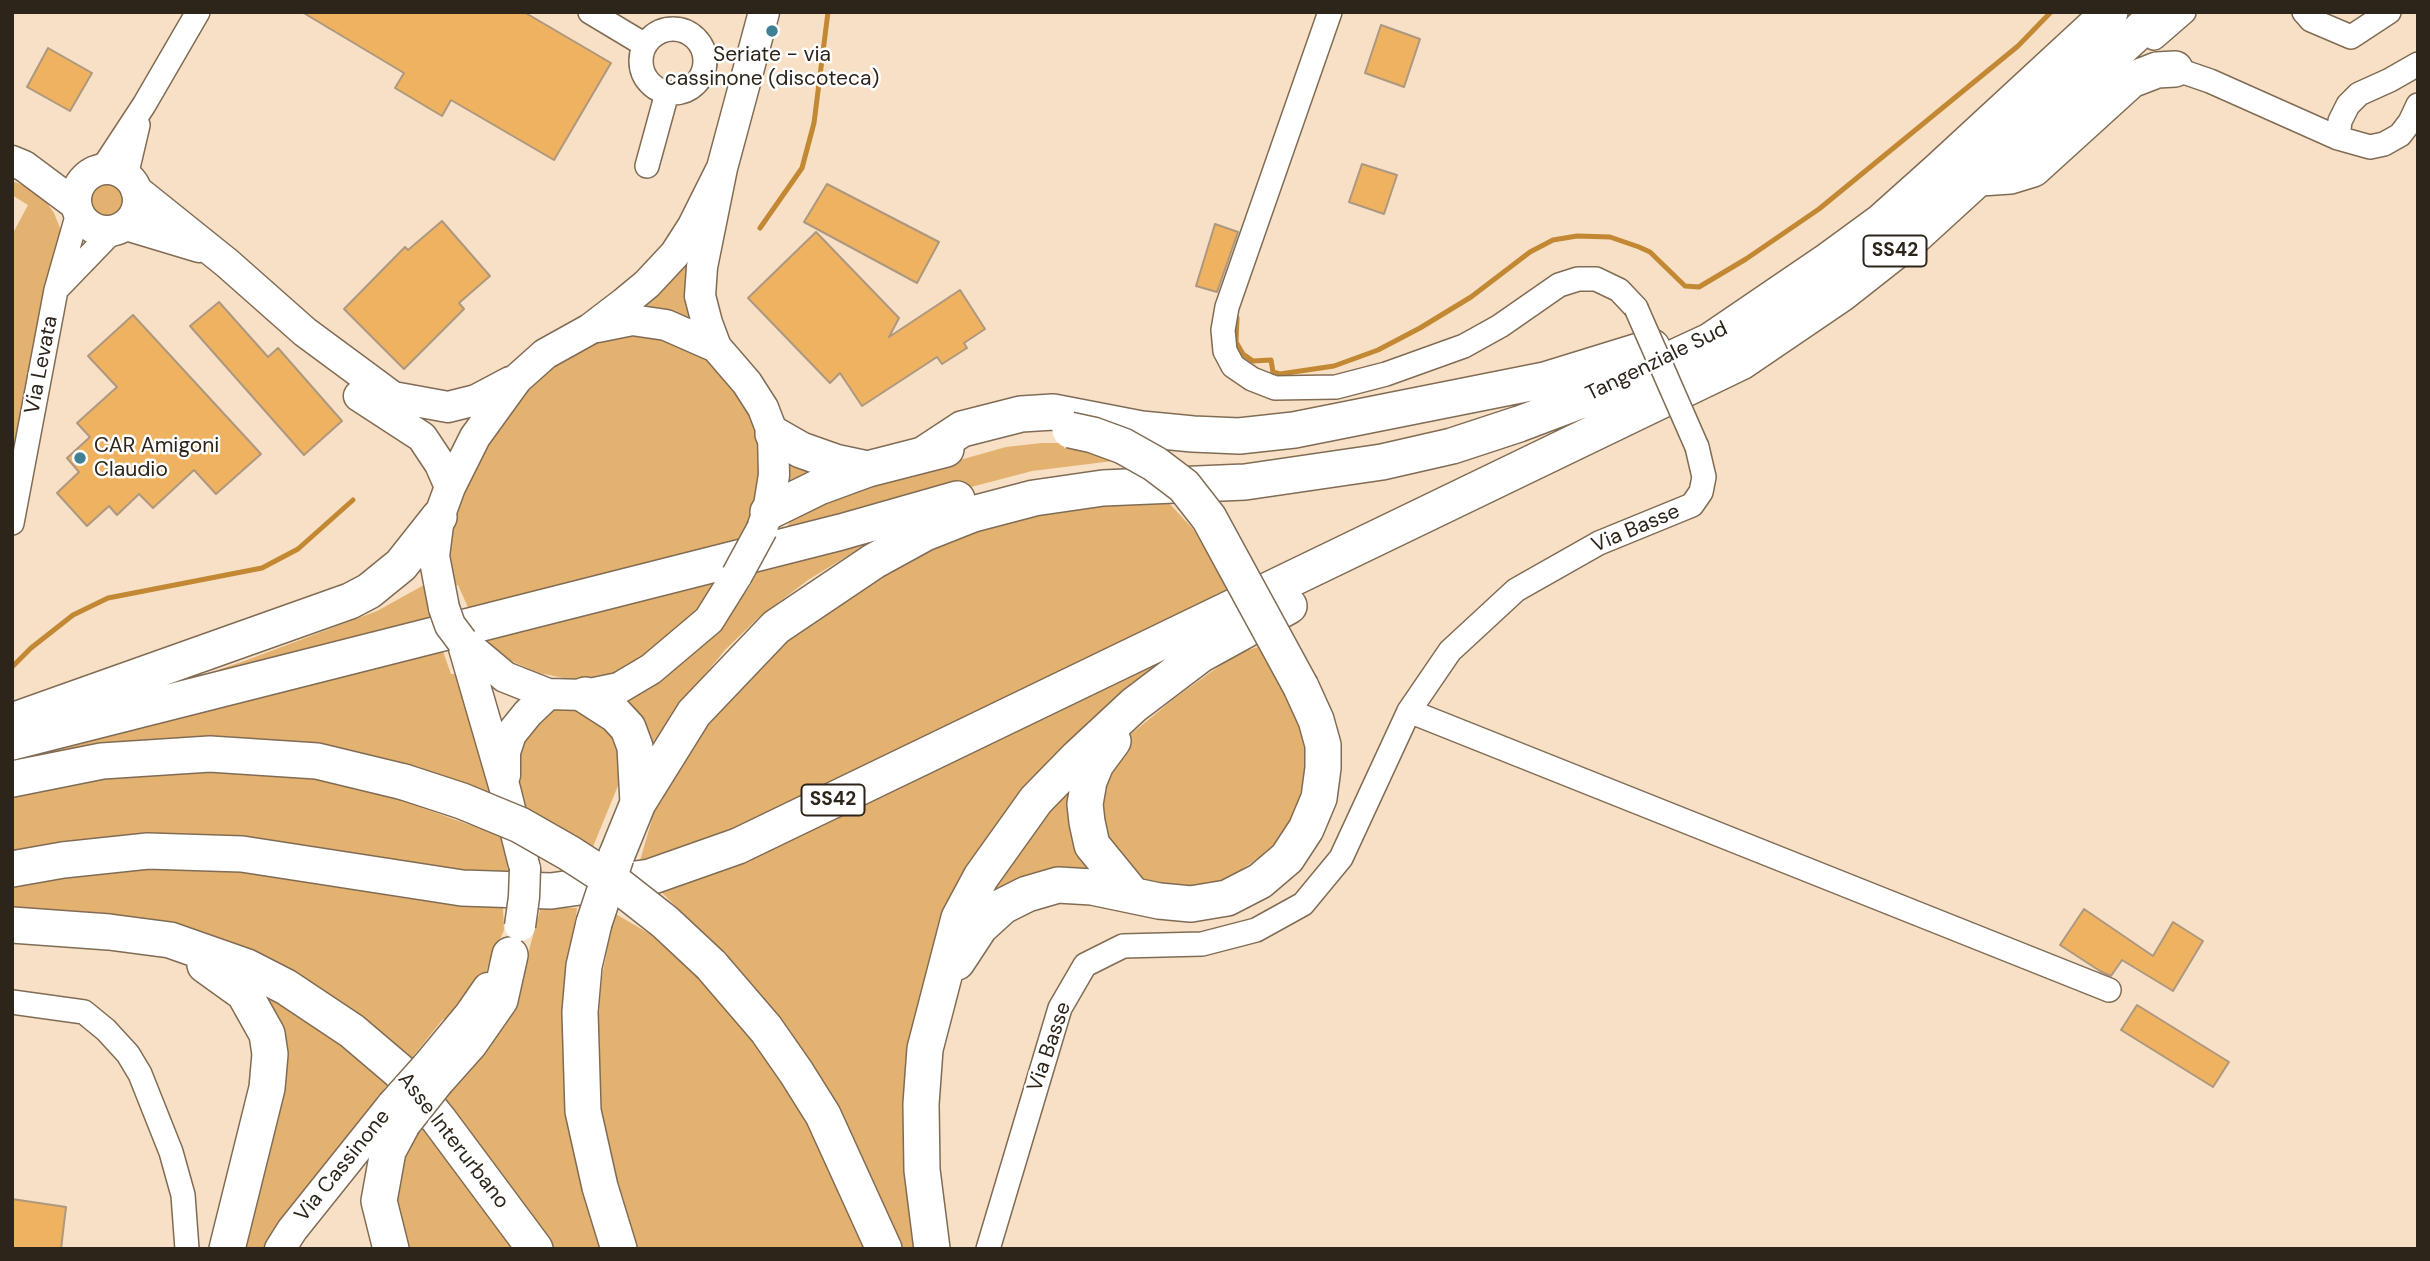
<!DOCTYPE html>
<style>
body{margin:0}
#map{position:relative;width:2430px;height:1261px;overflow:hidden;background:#f7e0c5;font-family:"DM Sans",sans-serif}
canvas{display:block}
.frame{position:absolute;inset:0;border:14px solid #2d241a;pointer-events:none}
</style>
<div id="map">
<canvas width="2430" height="1261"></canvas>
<div class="frame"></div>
</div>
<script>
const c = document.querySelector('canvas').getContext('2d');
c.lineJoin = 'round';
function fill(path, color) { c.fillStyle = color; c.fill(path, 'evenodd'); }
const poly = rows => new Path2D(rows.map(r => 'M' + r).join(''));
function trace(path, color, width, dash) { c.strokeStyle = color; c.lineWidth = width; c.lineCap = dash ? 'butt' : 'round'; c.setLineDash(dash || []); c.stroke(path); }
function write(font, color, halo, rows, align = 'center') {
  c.font = font + ' "DM Sans",sans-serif'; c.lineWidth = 5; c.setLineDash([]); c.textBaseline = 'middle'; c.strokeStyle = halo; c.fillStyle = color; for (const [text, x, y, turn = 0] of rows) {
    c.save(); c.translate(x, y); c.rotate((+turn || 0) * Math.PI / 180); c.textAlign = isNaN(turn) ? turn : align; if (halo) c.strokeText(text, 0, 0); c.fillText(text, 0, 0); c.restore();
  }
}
const green = poly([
 '88 200a22 22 0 1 1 44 0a22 22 0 1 1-44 0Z',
 [12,181,33,189,45,200,54,213,60,228,62,239,12,485,12,235,28,205,12,195],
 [690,259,696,325,634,311,661,287],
 [643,334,702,354,740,391,759,437,762,466,754,515,750,515,738,545,471,614,458,585,452,586,448,567,451,533,460,499,479,455,526,390,553,362,594,338],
 [1042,443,1065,443,1064,448,1086,451,1113,461,1032,471,781,537,795,513,811,502,1006,447],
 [780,444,825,476,778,500],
 [1167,501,1193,529,1230,592,745,825,677,854,639,864,657,802,712,717,768,649,878,571,969,532,1061,506],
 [880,536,808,580,758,618,725,650,698,683,646,759,616,702,661,678,691,655,713,633,750,586,764,558],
 [724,573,712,599,628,671,600,677,569,679,539,673,502,657,481,634],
 [424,585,435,623,88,714,247,660,377,611],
 [440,643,451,674,456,674,494,796,412,765,409,770,12,766,12,755],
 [1261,646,1293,699,1304,733,1307,767,1296,812,1281,837,1260,857,1224,881,1189,892,1151,889,1101,845,1095,782,1120,743,1175,698,1236,654],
 [1160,657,1166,670,939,938,919,1249,897,1249,833,1104,793,1035,729,958,656,887],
 [557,706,581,709,611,729,621,751,622,776,592,849,526,812,517,794,517,730],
 [208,765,302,773,403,801,506,838,508,877,12,857,12,793,48,785],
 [1071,773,1099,867,976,910],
 [195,862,396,890,396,897,450,904,503,907,504,930,485,974,450,1021,443,1019,406,1065,332,1005,12,910,12,880],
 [541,907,577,908,565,1015,606,1249,550,1249,441,1097,524,968],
 [614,913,650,934,714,992,795,1093,876,1249,635,1249,602,1133,597,1040,602,977],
 [259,985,391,1080,371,1106,374,1110,268,1249,236,1249],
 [427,1116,519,1249,399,1249,390,1207,399,1150]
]);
const stream = poly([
 [760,228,802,168,814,123,828,12],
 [1237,318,1236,342,1243,354,1253,361,1271,360,1273,372,1280,374,1334,366,1378,350,1420,328,1471,297,1530,252,1553,240,1577,236,1610,237,1639,247,1650,252,1685,286,1699,287,1746,259,1819,209,2018,46,2051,12],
 [12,667,31,648,73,615,108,598,262,568,298,549,353,500]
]);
const building = poly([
 [302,12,524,12,611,63,554,160,451,100,442,116,395,88,404,73,302,12],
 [1381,25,1420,39,1404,87,1365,73,1381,25],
 [48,48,92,73,70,111,27,87,48,48],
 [1362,164,1397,175,1384,214,1349,202,1362,164],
 [827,184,939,242,917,283,804,222,827,184],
 [442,221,490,276,459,303,464,309,404,369,344,309,405,247,408,250,442,221],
 [1215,224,1238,232,1217,292,1196,286,1215,224],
 [816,232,899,318,889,337,960,290,985,329,964,343,967,348,942,364,937,357,862,406,840,373,830,383,748,298,816,232],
 [219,302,268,357,278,348,342,421,304,455,190,326,219,302],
 [133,315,261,454,216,494,194,470,153,508,139,494,117,515,109,506,87,526,57,493,79,472,67,458,90,437,77,423,117,387,88,356,133,315],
 [2084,909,2153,956,2173,922,2203,941,2173,991,2122,960,2111,976,2100,971,2060,945,2084,909],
 [2137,1005,2229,1062,2213,1087,2121,1030,2137,1005],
 [12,1199,66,1207,61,1249,12,1249,12,1199]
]);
const minor = poly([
 [590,12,645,45],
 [1330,12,1227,307,1223,330,1225,351,1233,366,1252,379,1275,388,1336,387,1386,374,1464,346,1500,326,1559,285,1578,279,1596,279,1619,290,1636,308],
 [2304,12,2311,20,2351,37,2389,12],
 '641 61a32 32 0 1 1 64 0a32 32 0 1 1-64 0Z',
 [2154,38,2184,12],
 [2175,69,2210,81,2338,138,2370,147,2384,144,2400,135,2410,122,2418,105],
 [2338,138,2340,121,2348,105,2359,94,2390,80,2418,64],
 [647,166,667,93],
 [102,169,144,105,198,12],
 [126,176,138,125],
 [78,213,56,290,113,231],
 [12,523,56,290],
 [1409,711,2109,990],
 [12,1002,84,1012,106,1030,128,1054,140,1074,171,1152,183,1195,187,1249],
 [988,1249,1060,1008,1085,965,1123,946,1202,944,1256,930,1303,904,1341,858,1409,711,1450,651,1516,590,1599,543,1692,505,1701,492,1704,477,1697,447]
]);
const major = poly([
 [12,161,24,166,75,204],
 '76 200a31 31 0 1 1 62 0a31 31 0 1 1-62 0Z',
 [136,190,227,263,305,332,393,397,448,407,476,400,510,382],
 [126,225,199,247],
 [597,327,632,320,666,325,716,347],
 [359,396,422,437,440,464,450,487],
 [762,528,768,512,774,475,773,434,763,408,747,383,716,347,707,323,700,296,702,267,722,168,764,12],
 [444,608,434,556,439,517,450,487,475,437,517,379,545,354,590,329,624,303,647,284,675,254,693,226,722,168],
 [462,641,505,677,548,694,585,695,619,688,651,669,709,620,737,575],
 [462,641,505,789,525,869],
 [505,775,505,752,511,734,528,713,548,694],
 [426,1067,470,1014,488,988],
 [280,1249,292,1230,392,1105]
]);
const highway = poly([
 [1980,178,2010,176,2033,169,2131,80,2157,70,2175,69],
 [773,434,801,450,835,462,868,469],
 [924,454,962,429,1021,414,1053,412,1141,429,1193,434,1239,436,1294,430,1545,380,1652,347],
 [768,512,819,487,868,469,946,449],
 [585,695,616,715,628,728,635,747,638,803],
 [15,720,350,601,369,591,401,565,439,517],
 [1113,741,1096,764,1089,781,1085,804,1087,822,1092,845,1132,894],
 [12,742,841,532,957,499],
 [12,779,102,761,210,754,317,761,404,782],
 [616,857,638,803,694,713,776,627,874,561,925,533,973,514,1034,498,1103,488,1245,482,1382,462,1452,446,1519,424,1580,401,1710,341,1826,262,1882,221,1939,170,2110,12],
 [12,869,63,860,148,851,242,854,462,888,551,891,650,877,738,846,1741,362,1841,294,1916,235,2160,12],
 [594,923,584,966,580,1012,583,1111,600,1187,619,1249],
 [12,925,109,932,170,940,247,967,286,987,352,1031,399,1071,439,1120,535,1249],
 [957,962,980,927,1003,906,1027,894,1058,885,1092,887,1159,901,1191,904,1227,898,1260,881,1287,858,1306,829,1319,798,1323,768,1323,745,1316,720,1301,687],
 [205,965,244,993,267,1034,270,1054,267,1088,227,1249],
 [711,965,766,1029,796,1072,823,1115,884,1249],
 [437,1080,470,1043,500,1000,510,955],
 [391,1249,379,1201,388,1151,403,1123],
 [932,1249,922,1170,921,1104,925,1049,959,918,981,877,1036,800,1077,758,1134,705,1200,655,1289,606]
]);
const minorBridge = poly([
 [1636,308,1697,447]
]);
const majorBridge = poly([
 [737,575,762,529],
 [444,608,450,625,462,641],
 [520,926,524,897,525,869],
 [392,1105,426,1067]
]);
const highwayBridge = poly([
 [1070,430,1093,435,1123,446,1155,464,1184,486,1209,518,1301,687],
 [404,782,462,801,520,825,569,853,614,882,665,922,711,965],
 [594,923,616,857],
 [403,1123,437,1080]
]);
const markers = [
 [772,31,7,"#417f94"],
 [80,458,7,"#417f94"]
];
const shields = [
 [1895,251,63],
 [833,800,63]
];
const shieldNames = [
 ["SS42",1895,251],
 ["SS42",833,800]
];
const poiNames = [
 ["Seriate - via",772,55],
 ["cassinone (discoteca)",772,79],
 ["CAR Amigoni",94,446,"left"],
 ["Claudio",94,470,"left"]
];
const streetNames = [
 ["Tangenziale Sud",1657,362,-26],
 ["Via Levata",42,365,-79],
 ["Via Basse",1636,529,-23],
 ["Via Basse",1050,1047,-71],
 ["Asse Interurbano",453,1141,52],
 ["Via Cassinone",343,1166,-51]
];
fill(green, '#e3b170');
trace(stream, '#c38833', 5);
fill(building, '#efb260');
trace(building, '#ad987f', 2);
trace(minor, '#806c54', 26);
trace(major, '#806c54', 33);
trace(highway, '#806c54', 38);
trace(minor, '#fff', 23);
trace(major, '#fff', 30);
trace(highway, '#fff', 35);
trace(minorBridge, '#806c54', 26, []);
trace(majorBridge, '#806c54', 33, []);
trace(highwayBridge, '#806c54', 38, []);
trace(minorBridge, '#fff', 23);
trace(majorBridge, '#fff', 30);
trace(highwayBridge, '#fff', 35);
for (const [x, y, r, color] of markers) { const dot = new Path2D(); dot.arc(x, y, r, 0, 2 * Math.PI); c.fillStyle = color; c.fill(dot); trace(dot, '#fff', 2.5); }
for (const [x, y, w] of shields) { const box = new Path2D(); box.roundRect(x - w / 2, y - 15.5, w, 31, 5); c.fillStyle = '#fff'; c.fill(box); trace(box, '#2d241a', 2); }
write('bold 19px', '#2d241a', null, shieldNames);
write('21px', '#2d241a', '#fff', poiNames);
write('21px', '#2d241a', '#fff', streetNames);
</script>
